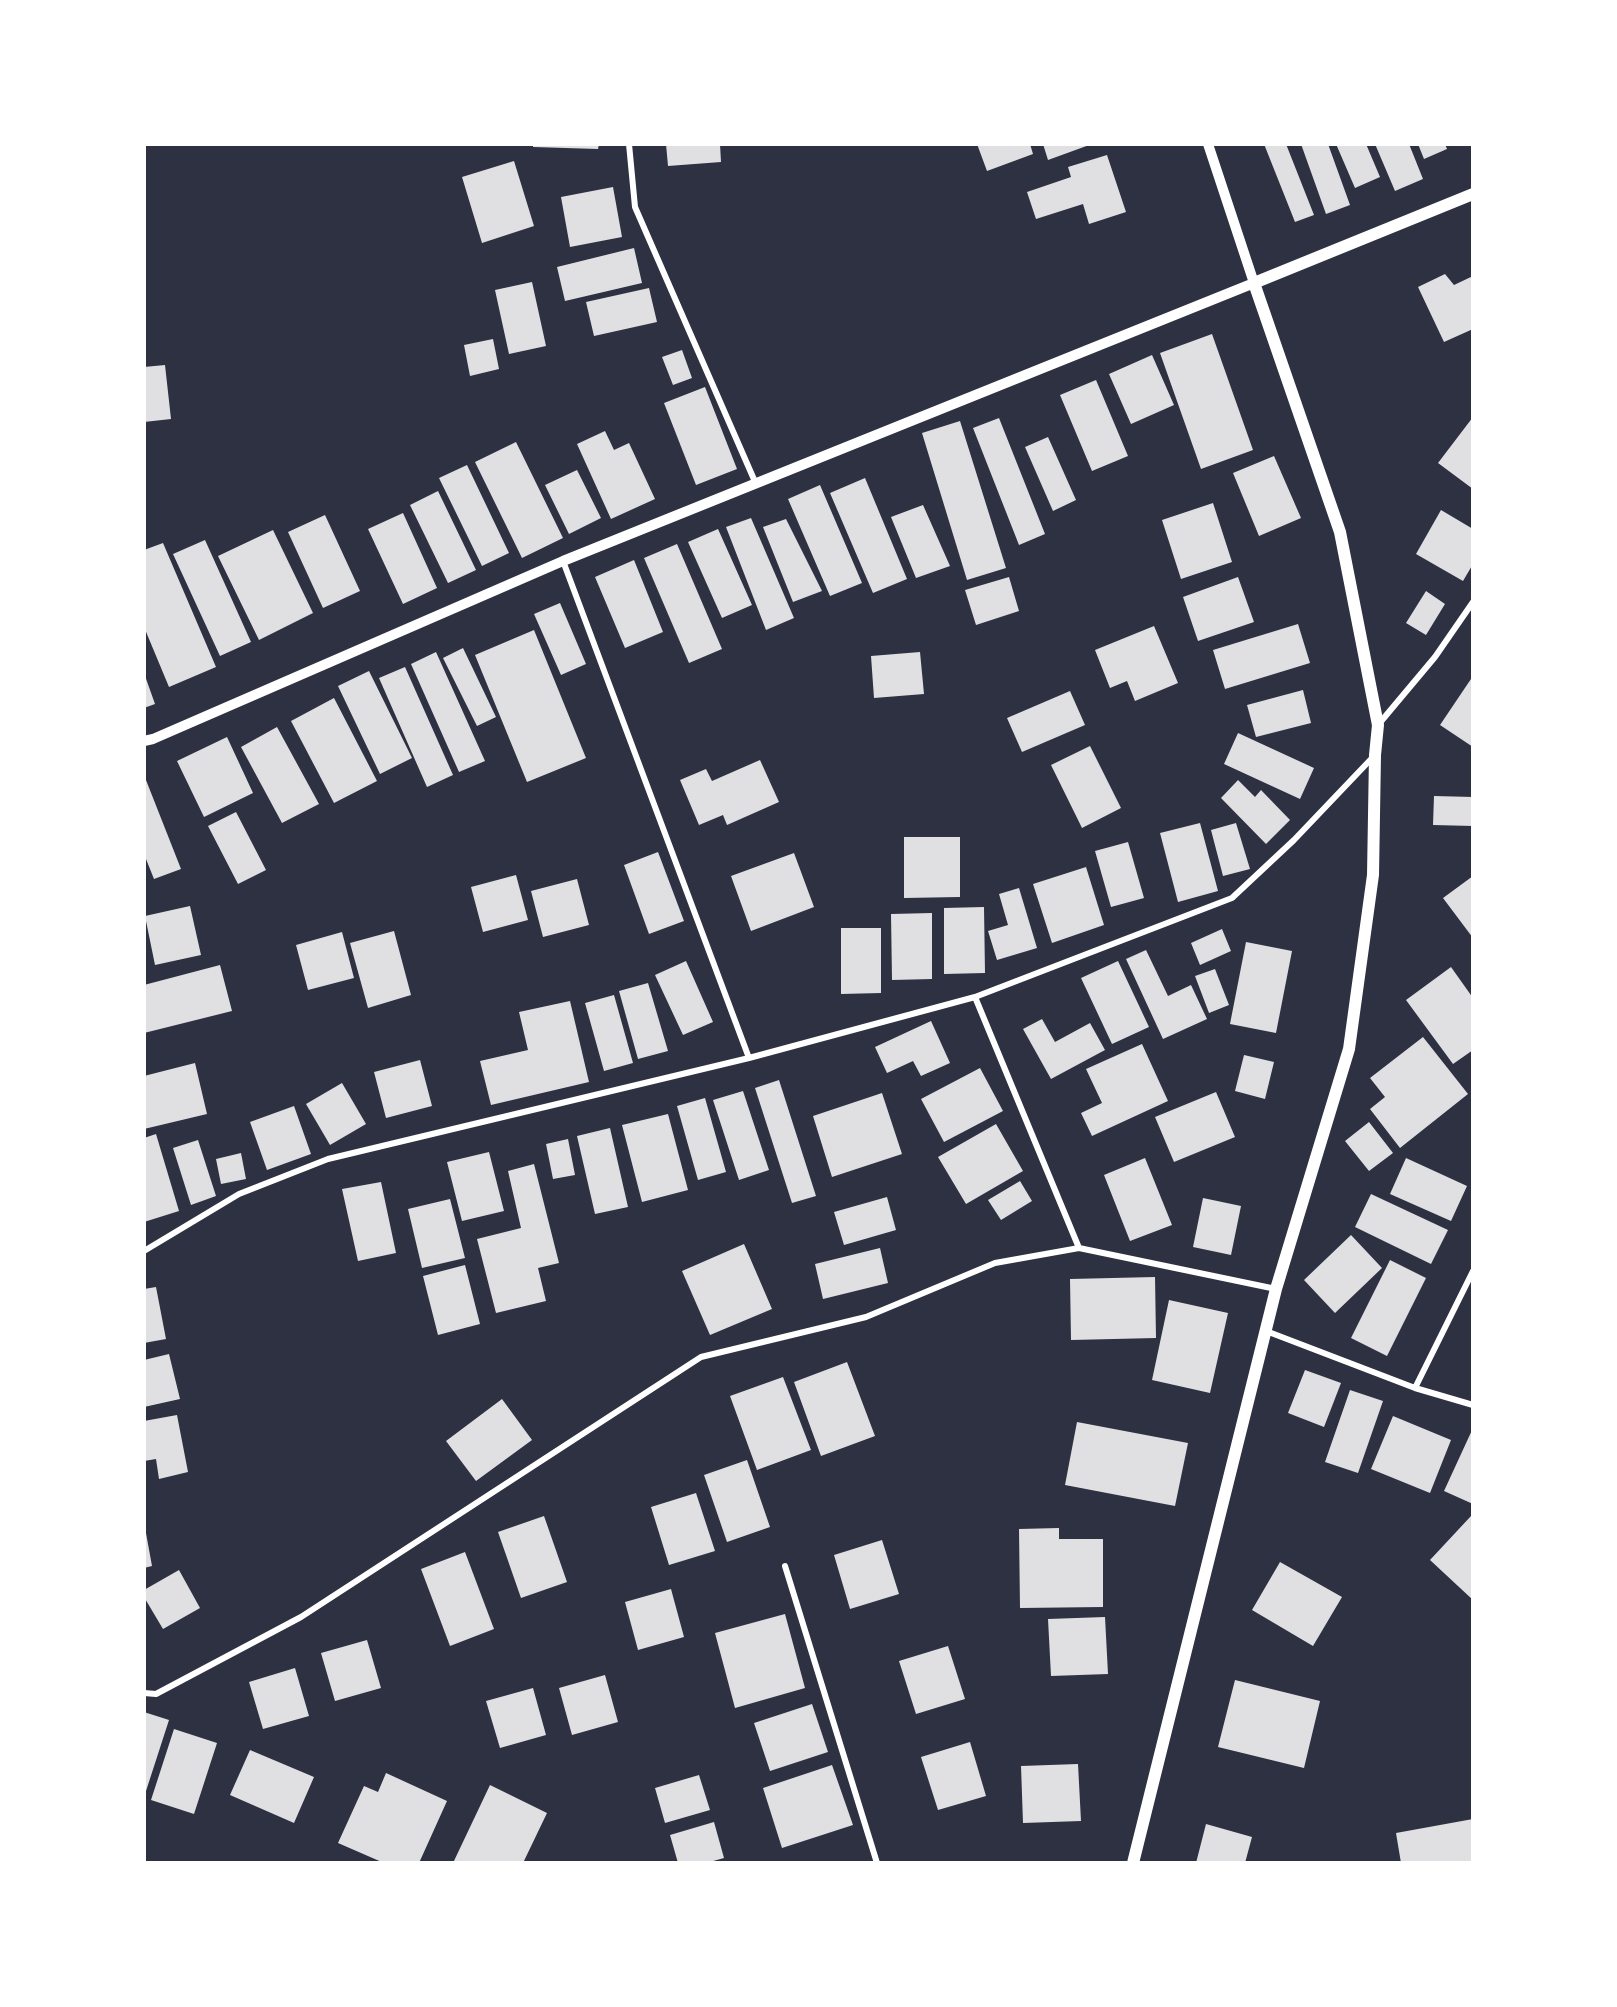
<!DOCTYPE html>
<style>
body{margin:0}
#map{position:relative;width:1617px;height:2007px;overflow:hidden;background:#2d3142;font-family:Raleway,sans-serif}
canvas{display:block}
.frame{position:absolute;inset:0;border:146px solid #fff;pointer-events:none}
</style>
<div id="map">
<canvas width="1617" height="2007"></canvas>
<div class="frame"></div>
</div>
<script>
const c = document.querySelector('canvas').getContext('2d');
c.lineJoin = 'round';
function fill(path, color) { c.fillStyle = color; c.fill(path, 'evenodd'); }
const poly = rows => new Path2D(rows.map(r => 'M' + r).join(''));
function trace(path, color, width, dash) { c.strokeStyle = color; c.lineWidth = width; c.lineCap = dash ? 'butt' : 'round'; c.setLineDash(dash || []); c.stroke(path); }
const building = poly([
 [533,144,599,144,598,149,533,147],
 [666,144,720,144,721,162,668,166],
 [977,144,1030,144,1033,154,987,171],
 [1043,144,1092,144,1048,160],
 [1264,144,1286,144,1314,215,1295,222],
 [1301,144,1328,144,1350,205,1326,214],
 [1336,144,1366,144,1380,177,1355,188],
 [1375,144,1409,144,1423,179,1395,191],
 [1418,144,1445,144,1447,149,1424,159],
 [1107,155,1126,212,1089,224,1083,204,1036,219,1027,192,1071,177,1068,167],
 [514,161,534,226,482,243,462,177],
 [613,187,622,237,570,247,561,197],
 [634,248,642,283,565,301,557,267],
 [1445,274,1454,285,1473,276,1473,329,1444,342,1418,287],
 [532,282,546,346,509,354,495,290],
 [649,288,657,322,594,336,586,302],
 [1212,334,1253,450,1201,469,1160,353],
 [493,339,499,369,470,376,464,345],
 [682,350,692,378,673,385,662,357],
 [1152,355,1174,405,1131,424,1109,374],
 [165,365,171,419,144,422,144,367],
 [1096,380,1128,456,1092,471,1060,395],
 [705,387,737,469,696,485,664,403],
 [1473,417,1473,489,1438,463],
 [999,418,1045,534,1019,545,973,428],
 [960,421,1006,568,967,580,922,433],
 [605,431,614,450,629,443,655,499,611,519,577,444],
 [1048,437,1076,500,1053,511,1025,447],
 [516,442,563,538,522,558,475,462],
 [1274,456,1301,518,1259,536,1233,473],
 [467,465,509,553,482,566,439,478],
 [577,470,601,518,569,534,545,485],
 [865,478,907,579,873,593,830,493],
 [820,485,862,583,830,596,788,499],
 [438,491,476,570,448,583,410,505],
 [1213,503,1232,562,1181,579,1162,520],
 [923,505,950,566,916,578,891,517],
 [1441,510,1473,529,1473,564,1463,581,1416,554],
 [403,513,437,588,403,604,368,529],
 [325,515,360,591,323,608,288,532],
 [751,518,794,618,766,630,726,527],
 [786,519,822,591,793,602,763,527],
 [718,529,752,605,722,618,688,542],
 [273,530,313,613,259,640,218,556],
 [205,540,251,642,220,656,173,554],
 [163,543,216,667,169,687,144,627,144,550],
 [677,544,722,649,689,663,644,558],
 [634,560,663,632,625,648,595,577],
 [1009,577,1019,611,976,625,965,590],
 [1238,577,1254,622,1198,641,1183,597],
 [1426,591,1445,604,1426,635,1406,623],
 [560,603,586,664,561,675,534,614],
 [1298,624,1310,663,1225,689,1213,650],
 [1154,626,1178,683,1135,701,1127,681,1110,688,1095,650],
 [534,630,586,758,527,782,475,655],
 [463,648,496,717,477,726,443,658],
 [436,652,485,761,459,772,411,664],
 [920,652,924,694,874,698,871,656],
 [405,667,453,775,427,787,379,678],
 [369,671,412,758,380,774,338,686],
 [144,673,155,704,144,708],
 [1473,676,1473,747,1440,725],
 [1303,690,1311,723,1256,737,1247,705],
 [1070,691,1085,725,1022,752,1007,718],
 [334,698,377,781,334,803,291,721],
 [277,727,319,804,282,823,241,747],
 [1238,733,1314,768,1300,799,1224,764],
 [227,737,253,793,204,817,177,761],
 [1090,746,1121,808,1082,828,1051,765],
 [760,760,779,802,727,825,723,815,699,825,680,780,706,769,712,781],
 [144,775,181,869,154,879,144,854],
 [1238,780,1255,797,1261,790,1290,820,1266,844,1221,798],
 [1434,796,1473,797,1473,826,1433,825],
 [236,812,266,870,238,884,208,826],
 [1200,823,1218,891,1178,902,1160,833],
 [1236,823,1250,869,1223,876,1211,830],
 [904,837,960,837,960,897,904,898],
 [1128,842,1144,898,1111,907,1095,851],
 [658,852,684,921,649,934,624,865],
 [794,853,814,907,751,931,731,876],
 [1086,867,1104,925,1052,943,1033,884],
 [516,875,528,920,483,932,471,887],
 [1473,876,1473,938,1443,898],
 [577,879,589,925,543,937,531,891],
 [1019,888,1037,948,997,960,988,931,1008,925,999,894],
 [190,906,201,955,155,965,145,916],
 [984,907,985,973,944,974,944,908],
 [932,913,932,979,892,980,891,914],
 [841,928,881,928,881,993,841,994],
 [1222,929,1231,951,1200,965,1191,943],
 [394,931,411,995,368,1008,350,943],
 [342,932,354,978,308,990,296,945],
 [1246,942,1292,951,1276,1033,1230,1024],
 [1146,950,1168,996,1191,985,1207,1019,1163,1039,1126,959],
 [686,961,713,1022,683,1035,655,975],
 [1118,961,1149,1027,1112,1044,1081,978],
 [220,965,232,1011,144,1033,144,985],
 [1451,967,1473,998,1473,1050,1453,1064,1406,1000],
 [1215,969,1229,1005,1209,1013,1195,976],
 [648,983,668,1051,638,1059,619,991],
 [614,995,633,1063,604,1071,585,1003],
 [570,1001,589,1082,491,1105,480,1061,528,1050,519,1012],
 [1042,1019,1055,1042,1090,1023,1105,1050,1051,1079,1023,1029],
 [931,1021,950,1063,921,1076,913,1061,887,1073,875,1047],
 [1423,1037,1468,1094,1400,1148,1370,1109,1385,1097,1370,1078],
 [1142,1044,1168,1101,1092,1136,1081,1113,1102,1103,1086,1069],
 [1244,1055,1274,1062,1265,1099,1235,1091],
 [420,1060,432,1106,386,1118,374,1072],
 [195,1063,207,1114,144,1129,144,1076],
 [980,1068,1003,1111,944,1142,921,1099],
 [779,1080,816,1196,792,1203,755,1088],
 [342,1083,366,1124,330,1145,306,1104],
 [743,1091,769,1170,739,1180,713,1100],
 [1216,1092,1235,1137,1174,1162,1155,1117],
 [882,1093,902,1154,832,1177,813,1116],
 [705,1098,726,1172,698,1180,677,1106],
 [294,1106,311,1154,267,1170,250,1122],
 [668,1114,688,1190,642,1202,622,1125],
 [1369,1122,1393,1153,1369,1171,1345,1141],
 [996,1124,1023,1171,966,1204,938,1157],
 [610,1128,628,1207,595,1214,577,1136],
 [156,1134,179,1211,144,1222,144,1138],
 [568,1139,575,1175,553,1179,546,1144],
 [198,1140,216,1196,191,1205,173,1148],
 [489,1152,504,1211,462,1221,447,1162],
 [241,1153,246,1179,221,1184,216,1159],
 [1145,1158,1172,1225,1130,1241,1104,1175],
 [1406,1158,1467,1186,1451,1221,1390,1194],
 [534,1164,559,1263,538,1268,546,1301,496,1313,477,1239,521,1228,508,1171],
 [1020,1181,1032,1201,1001,1220,988,1200],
 [381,1182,396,1253,358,1261,342,1189],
 [1371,1194,1448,1230,1431,1264,1355,1227],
 [887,1197,896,1230,844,1245,834,1212],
 [1203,1198,1241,1206,1231,1255,1193,1247],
 [450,1199,465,1258,422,1268,408,1209],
 [1351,1235,1382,1268,1335,1313,1304,1280],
 [744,1244,772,1309,710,1335,682,1271],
 [880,1248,888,1283,823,1299,815,1264],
 [1390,1260,1426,1278,1387,1356,1351,1338],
 [465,1265,480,1324,438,1335,423,1276],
 [1155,1277,1156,1338,1071,1340,1070,1279],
 [156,1287,166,1339,144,1343,144,1289],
 [1169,1300,1228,1313,1210,1393,1152,1380],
 [169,1354,180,1399,144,1407,144,1360],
 [847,1362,875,1436,821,1456,794,1382],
 [1305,1370,1341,1383,1324,1427,1288,1413],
 [783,1377,811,1450,757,1470,730,1396],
 [1350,1390,1383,1401,1358,1473,1325,1462],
 [502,1399,532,1440,476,1481,446,1441],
 [177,1415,188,1472,159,1479,156,1459,144,1461,144,1421],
 [1393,1416,1451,1440,1430,1493,1371,1469],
 [1077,1422,1188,1443,1175,1506,1065,1485],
 [1473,1428,1473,1504,1444,1491],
 [747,1460,770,1527,727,1542,704,1475],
 [696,1493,715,1551,669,1565,651,1507],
 [544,1516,567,1582,521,1598,498,1532],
 [1471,1516,1473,1519,1473,1600,1430,1560],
 [144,1522,152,1566,144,1568],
 [1059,1528,1059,1539,1103,1539,1103,1607,1020,1608,1019,1529],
 [882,1540,899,1594,850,1609,834,1555],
 [465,1552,494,1629,450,1646,421,1569],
 [1280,1562,1342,1597,1313,1646,1252,1610],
 [179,1570,200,1608,163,1629,144,1597,144,1590],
 [671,1589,684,1637,638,1650,625,1602],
 [785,1614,805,1688,735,1708,715,1633],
 [1105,1617,1108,1674,1051,1676,1048,1619],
 [367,1640,381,1688,335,1701,321,1653],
 [948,1646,965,1699,916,1714,899,1661],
 [295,1668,309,1716,263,1729,249,1682],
 [605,1675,618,1722,572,1735,559,1688],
 [1235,1680,1320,1701,1304,1768,1218,1747],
 [533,1688,546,1735,500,1748,486,1701],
 [812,1704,828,1752,770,1771,754,1723],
 [144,1712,169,1720,146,1791,144,1791],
 [174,1729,217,1743,194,1814,151,1800],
 [970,1742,986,1796,938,1810,921,1757],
 [250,1750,314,1777,294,1823,230,1795],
 [1078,1764,1081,1821,1023,1823,1021,1766],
 [832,1765,853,1825,782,1848,763,1788],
 [386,1773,447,1801,419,1863,384,1863,338,1843,364,1786,378,1792],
 [699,1775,710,1810,665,1823,655,1788],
 [490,1785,547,1813,523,1863,453,1863],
 [1473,1819,1473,1863,1401,1863,1396,1833],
 [714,1822,724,1858,706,1863,678,1863,670,1835],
 [1206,1824,1252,1837,1245,1863,1196,1863]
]);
const minor = poly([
 [629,144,635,207,756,484],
 [563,561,749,1058],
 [1378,725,1435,657,1473,602],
 [975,997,1079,1248],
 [144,1251,239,1194,328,1159,749,1058,975,997,1232,898,1294,840,1374,756],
 [1266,1331,1415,1388,1473,1405],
 [1415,1388,1473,1271],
 [785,1566,877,1863],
 [144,1693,156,1694,301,1617,701,1357,866,1317,995,1263,1079,1248,1276,1289]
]);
const tertiary = poly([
 [144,741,153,739,563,561,1254,283,1208,144]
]);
const secondary = poly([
 [1133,1863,1276,1289,1349,1049,1373,875,1375,755,1378,725,1340,532,1254,283,1473,194]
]);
fill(building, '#e0e0e3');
trace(minor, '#fff', 6);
trace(tertiary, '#fff', 10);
trace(secondary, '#fff', 12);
</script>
